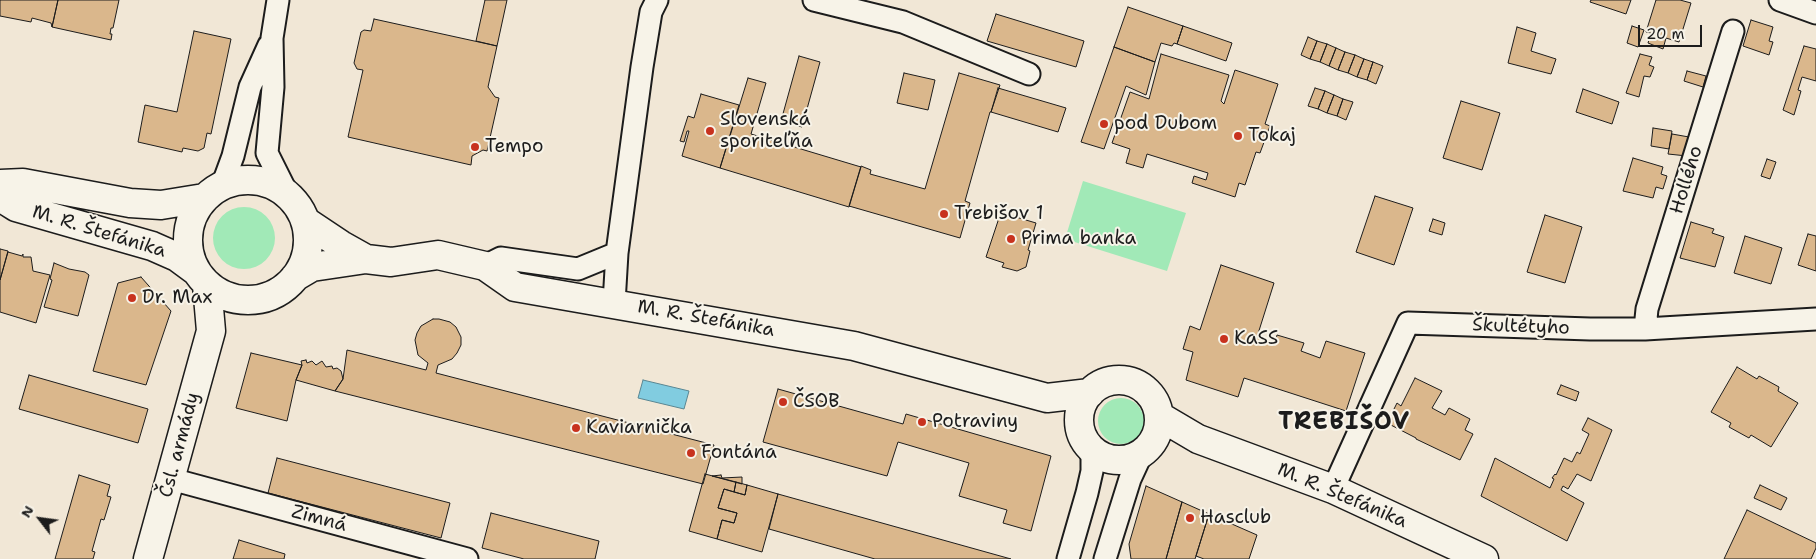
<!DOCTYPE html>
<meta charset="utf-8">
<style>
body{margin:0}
#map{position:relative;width:1816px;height:559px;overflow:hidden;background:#f1e7d6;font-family:"Shantell Sans",sans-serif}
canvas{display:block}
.north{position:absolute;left:15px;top:494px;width:50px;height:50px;-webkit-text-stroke:4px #f7f3e8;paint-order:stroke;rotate:300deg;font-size:14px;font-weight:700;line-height:20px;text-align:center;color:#1c1c1c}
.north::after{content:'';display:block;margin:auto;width:18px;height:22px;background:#1c1c1c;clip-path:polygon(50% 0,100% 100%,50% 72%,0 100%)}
.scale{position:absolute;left:1638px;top:25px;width:64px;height:22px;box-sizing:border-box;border:2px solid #1c1c1c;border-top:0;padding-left:6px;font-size:15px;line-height:18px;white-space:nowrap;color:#1c1c1c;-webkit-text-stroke:4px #f7f3e8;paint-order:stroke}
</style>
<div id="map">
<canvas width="1816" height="559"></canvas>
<div class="north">N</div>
<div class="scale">20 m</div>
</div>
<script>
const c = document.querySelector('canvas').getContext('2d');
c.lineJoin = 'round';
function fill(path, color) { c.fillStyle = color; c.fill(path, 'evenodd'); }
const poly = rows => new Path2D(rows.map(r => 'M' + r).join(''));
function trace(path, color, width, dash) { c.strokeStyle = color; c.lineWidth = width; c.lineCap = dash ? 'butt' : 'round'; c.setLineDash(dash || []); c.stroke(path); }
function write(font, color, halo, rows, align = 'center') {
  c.font = font + ' "Shantell Sans",sans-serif'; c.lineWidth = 4; c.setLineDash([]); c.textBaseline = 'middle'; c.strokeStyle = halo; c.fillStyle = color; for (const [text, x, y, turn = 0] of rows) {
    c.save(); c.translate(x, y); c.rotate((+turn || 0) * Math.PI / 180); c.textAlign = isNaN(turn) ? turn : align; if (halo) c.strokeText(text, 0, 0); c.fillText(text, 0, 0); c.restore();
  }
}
const green = poly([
 [1083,181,1186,213,1167,271,1065,239],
 '213 238a31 31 0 1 1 62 0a31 31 0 1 1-62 0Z',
 '1098 421a23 23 0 1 1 46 0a23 23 0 1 1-46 0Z'
]);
const water = poly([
 [643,380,689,391,684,409,638,398,643,380]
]);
const building = poly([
 [0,0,58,0,52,27,51,23,32,18,31,22,0,16,0,0],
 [58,0,119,0,113,28,111,28,110,34,112,34,111,40,52,27,58,0],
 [485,0,507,0,497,46,476,41,485,0],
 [1591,0,1631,0,1626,14,1590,2,1591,0],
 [1656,0,1680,0,1691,3,1679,42,1666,38,1663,49,1648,43,1651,33,1646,32,1656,0],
 [1128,7,1183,26,1177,44,1174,43,1172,46,1161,43,1155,62,1114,47,1128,7],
 [996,14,1084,41,1076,67,987,41,996,14],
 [374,19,497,46,488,87,495,97,499,98,487,151,483,150,472,156,471,165,348,137,363,70,357,69,354,63,361,32,364,30,371,31,374,19],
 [1751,20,1773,27,1769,41,1773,42,1769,55,1743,46,1751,20],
 [1183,26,1232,43,1226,61,1177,44,1183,26],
 [1632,26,1644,30,1638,47,1627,43,1632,26],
 [1517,27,1536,33,1531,51,1556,59,1551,74,1508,63,1517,27],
 [194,31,231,39,211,134,207,133,204,148,198,151,183,148,182,152,138,142,145,105,177,112,194,31],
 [1308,37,1317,41,1310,59,1301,55,1308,37],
 [1317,41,1327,44,1320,62,1310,59,1317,41],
 [1327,44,1336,48,1329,66,1320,62,1327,44],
 [1804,46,1816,49,1816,81,1802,77,1798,90,1801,91,1794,115,1783,110,1804,46],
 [1114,47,1155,62,1146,95,1126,86,1104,149,1081,142,1114,47],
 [1336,48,1345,52,1338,70,1329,66,1336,48],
 [1345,52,1355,55,1348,73,1338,70,1345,52],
 [1161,54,1229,75,1221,101,1224,104,1235,70,1278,84,1265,124,1270,126,1260,153,1256,152,1245,185,1239,183,1235,197,1192,183,1194,176,1206,180,1208,173,1147,154,1143,168,1126,163,1130,149,1112,143,1130,92,1149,99,1161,54],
 [1640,54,1652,57,1649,65,1654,67,1650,77,1644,76,1639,97,1626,93,1640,54],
 [1355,55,1364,59,1357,77,1348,73,1355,55],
 [799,56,820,62,802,127,781,121,799,56],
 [1364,59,1373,62,1367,80,1357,77,1364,59],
 [1373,62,1383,66,1376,84,1367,80,1373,62],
 [1687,71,1706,76,1703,87,1684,81,1687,71],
 [904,73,935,80,928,110,897,103,904,73],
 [959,73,1000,85,991,112,990,112,965,201,970,203,960,238,849,206,861,166,871,170,870,174,925,189,959,73],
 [748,78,766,83,751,134,861,167,849,207,720,168,748,78],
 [998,88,1066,108,1058,132,991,112,998,88],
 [1315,88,1325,91,1318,109,1308,106,1315,88],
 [1583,89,1619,102,1612,124,1576,112,1583,89],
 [1325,91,1334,95,1327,113,1318,109,1325,91],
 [701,94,739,105,720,168,682,156,689,131,687,131,684,142,680,141,688,116,694,118,701,94],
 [1334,95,1343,99,1337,116,1327,113,1334,95],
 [1343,99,1353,102,1346,120,1337,116,1343,99],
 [1461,101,1500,113,1482,170,1443,158,1461,101],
 [1653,128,1672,131,1669,149,1651,146,1653,128],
 [1672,134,1689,137,1687,156,1668,154,1672,134],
 [1633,158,1663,167,1661,174,1667,176,1663,189,1656,187,1653,198,1623,191,1633,158],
 [1767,159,1776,162,1770,179,1761,176,1767,159],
 [1375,196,1413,208,1394,265,1356,252,1375,196],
 [999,212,1036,223,1028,250,1030,251,1026,267,1017,271,1002,267,1004,263,986,257,998,221,997,220,999,212],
 [1545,215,1582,227,1565,283,1527,272,1545,215],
 [1433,219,1445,223,1442,235,1429,231,1433,219],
 [1691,222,1714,229,1712,233,1724,237,1715,267,1680,258,1691,222],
 [1808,234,1816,236,1816,271,1798,265,1808,234],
 [1745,236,1782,248,1771,284,1734,273,1745,236],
 [0,249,8,251,0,280,0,249],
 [8,252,22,256,23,254,23,257,31,257,33,271,50,275,36,323,0,312,0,280,8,252],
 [54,263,69,269,85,272,89,275,78,316,44,307,52,280,50,279,54,263],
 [1221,265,1274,283,1257,337,1275,343,1277,335,1304,343,1301,351,1320,358,1326,341,1365,353,1346,411,1244,378,1238,397,1186,380,1193,352,1183,349,1190,326,1200,330,1221,265],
 [141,277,171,311,146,385,93,371,118,283,141,277],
 [433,319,439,319,450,322,456,327,461,337,461,345,457,353,452,359,438,365,436,373,714,445,703,484,335,391,343,379,347,350,426,370,428,363,418,355,415,340,417,333,421,326,433,319],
 [251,353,302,365,296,380,287,421,236,408,251,353],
 [306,360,307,363,312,361,316,365,322,361,326,367,332,366,333,369,337,368,341,371,343,379,335,391,296,380,302,365,301,361,306,360],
 [1737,367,1757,379,1759,376,1779,387,1778,391,1798,403,1771,447,1751,435,1749,438,1729,427,1731,423,1711,412,1737,367],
 [29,375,148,409,138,443,19,409,29,375],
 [1415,378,1442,391,1432,408,1445,415,1449,408,1470,419,1465,430,1473,434,1460,460,1416,439,1416,438,1387,423,1397,403,1401,406,1415,378],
 [1561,385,1579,392,1576,401,1557,394,1561,385],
 [778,389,903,424,906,414,1051,456,1031,531,1003,523,1007,510,959,496,969,463,898,442,887,476,763,442,778,389],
 [1588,418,1612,430,1591,481,1577,474,1568,489,1563,486,1561,490,1584,503,1567,541,1481,496,1495,458,1550,488,1554,479,1552,478,1555,474,1556,475,1564,458,1572,462,1577,452,1580,454,1589,434,1582,430,1588,418],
 [277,458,450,503,441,538,268,493,277,458],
 [705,474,736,482,734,492,724,489,718,508,737,513,734,523,722,520,717,539,689,531,705,474],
 [79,475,110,485,107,496,111,497,104,520,101,519,92,551,95,552,93,559,55,559,79,475],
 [721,475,722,478,742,477,742,484,712,476,721,475],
 [736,482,747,485,745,495,734,492,736,482],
 [747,485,778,494,762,552,717,539,722,520,734,523,737,513,718,508,724,489,745,495,747,485],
 [1760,485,1787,498,1781,510,1754,498,1760,485],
 [1146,486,1182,502,1166,559,1131,559,1129,544,1146,486],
 [778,494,1011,559,875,559,769,529,778,494],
 [1182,502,1209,514,1195,559,1166,559,1182,502],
 [1747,510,1816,543,1816,548,1811,559,1724,559,1747,510],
 [491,513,599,541,595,559,524,559,482,548,491,513],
 [1209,514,1257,535,1249,559,1204,559,1196,556,1209,514],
 [239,540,285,554,284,559,233,559,239,540]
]);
const street = poly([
 [278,0,272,38,273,87,267,153,288,195],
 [814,0,903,22,1029,74],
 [1780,0,1816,13],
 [222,186,233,156,250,87,269,45],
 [485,266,501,258,578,269,617,253],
 [614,303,617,253,642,67,651,12,657,0],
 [1645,329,1647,309,1733,31],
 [171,479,467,559],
 [1333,489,1408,323,1590,329,1645,329,1816,319],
 [1068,559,1087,493,1092,471,1092,449],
 [1105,559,1130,479,1142,453]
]);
const secondary = poly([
 '188 240a60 60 0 1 1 120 0a60 60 0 1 1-120 0Z',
 [0,184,23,183,130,203,161,205,204,198],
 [0,197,16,207,152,246,177,257,196,271],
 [305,221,341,245,366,259],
 [295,277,312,267,366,259,391,262,438,255,485,266,515,287,854,346,1047,398,1090,393],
 '1079 420a40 40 0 1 1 80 0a40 40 0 1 1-80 0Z',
 [1159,416,1198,439,1333,489,1484,559],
 [148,559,211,331,207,285]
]);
const markers = [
 [1104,124,5,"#c8321e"],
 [710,131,5,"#c8321e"],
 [1238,136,5,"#c8321e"],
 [475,147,5,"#c8321e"],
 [944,214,5,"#c8321e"],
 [1011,239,5,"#c8321e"],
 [132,298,5,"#c8321e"],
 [1224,339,5,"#c8321e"],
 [783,402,5,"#c8321e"],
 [922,422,5,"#c8321e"],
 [576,428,5,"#c8321e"],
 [691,453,5,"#c8321e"],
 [1190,518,5,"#c8321e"]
];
const poiNames = [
 ["Slovenská",720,120],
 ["sporiteľňa",720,142],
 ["pod Dubom",1114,124],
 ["Tokaj",1248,136],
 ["Tempo",485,147],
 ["Trebišov 1",954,214],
 ["Prima banka",1021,239],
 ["Dr. Max",142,298],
 ["KaSS",1234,339],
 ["ČSOB",793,402],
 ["Potraviny",932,422],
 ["Kaviarnička",586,428],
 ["Fontána",701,453],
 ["Hasclub",1200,518]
];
const streetNames = [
 ["Hollého",1687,180,-73],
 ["M. R. Štefánika",99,232,17],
 ["M. R. Štefánika",706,319,10],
 ["Škultétyho",1521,327,2],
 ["Čsl. armády",180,445,-75],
 ["M. R. Štefánika",1342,496,23],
 ["Zimná",319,519,15]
];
const districtNames = [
 ["TREBIŠOV",1344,423]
];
fill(green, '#a1e9b7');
fill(water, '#81cce0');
trace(water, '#598692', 1);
fill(building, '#dab78c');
trace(building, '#1c1c1c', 1);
trace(street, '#1c1c1c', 25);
trace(secondary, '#1c1c1c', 31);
trace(street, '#f7f3e8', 21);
trace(secondary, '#f7f3e8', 28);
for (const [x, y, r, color] of markers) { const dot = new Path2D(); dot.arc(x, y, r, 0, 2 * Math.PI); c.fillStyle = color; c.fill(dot); trace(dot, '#f7f3e8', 2); }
write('19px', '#1c1c1c', '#f7f3e8', poiNames, 'left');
write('19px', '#1c1c1c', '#f7f3e8', streetNames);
c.letterSpacing = '1px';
write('bold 24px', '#1c1c1c', '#f7f3e8', districtNames);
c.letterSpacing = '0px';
</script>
